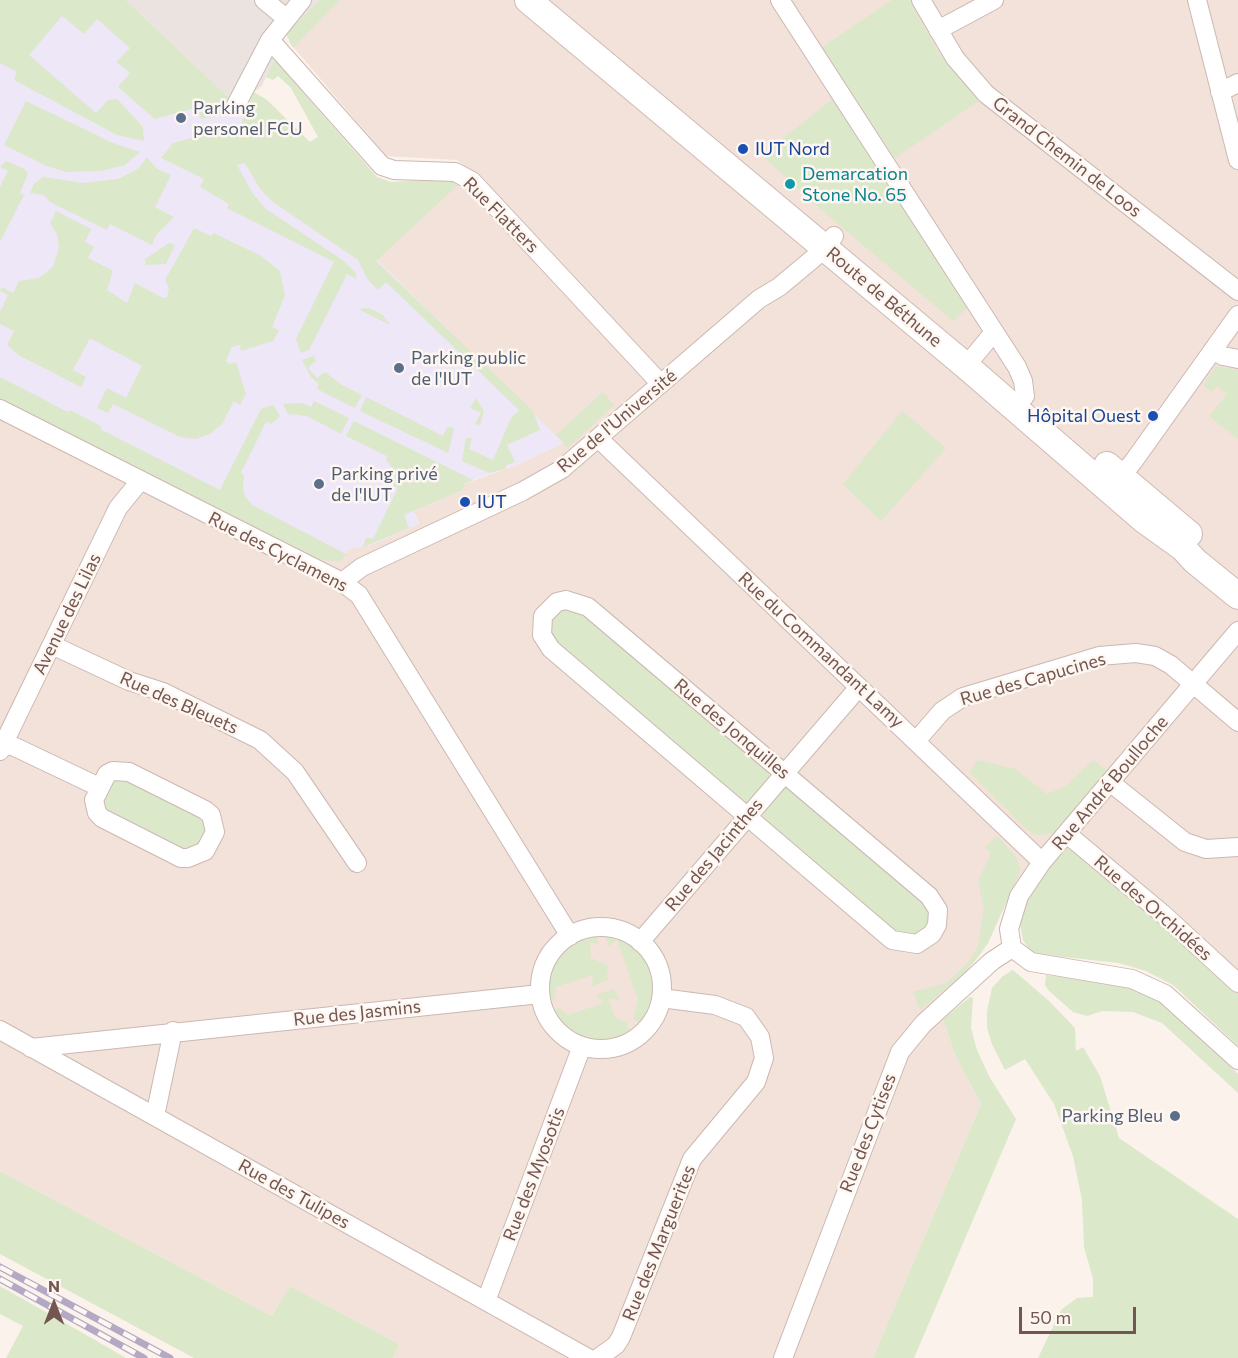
<!DOCTYPE html>
<meta charset="utf-8">
<style>
body{margin:0}
#map{position:relative;width:1238px;height:1358px;overflow:hidden;background:#fbf2eb;font-family:Commissioner,sans-serif}
canvas{display:block}
.north{position:absolute;left:24px;top:1274px;width:60px;height:60px;-webkit-text-stroke:4px #fef6f1;paint-order:stroke;rotate:0deg;font-size:16px;font-weight:700;line-height:24px;text-align:center;color:#745650}
.north::after{content:'';display:block;margin:auto;width:21px;height:27px;background:#745650;clip-path:polygon(50% 0,100% 100%,50% 72%,0 100%)}
.scale{position:absolute;left:1019px;top:1307px;width:117px;height:27px;box-sizing:border-box;border:3px solid #745650;border-top:0;padding-left:8px;font-size:18px;line-height:21px;white-space:nowrap;color:#745650;-webkit-text-stroke:4px #fef6f1;paint-order:stroke}
</style>
<div id="map">
<canvas width="1238" height="1358"></canvas>
<div class="north">N</div>
<div class="scale">50 m</div>
</div>
<script>
const c = document.querySelector('canvas').getContext('2d');
c.lineJoin = 'round';
function fill(path, color) { c.fillStyle = color; c.fill(path, 'evenodd'); }
const poly = rows => new Path2D(rows.map(r => 'M' + r).join(''));
function trace(path, color, width, dash) { c.strokeStyle = color; c.lineWidth = width; c.lineCap = dash ? 'butt' : 'round'; c.setLineDash(dash || []); c.stroke(path); }
function write(font, color, halo, rows, align = 'center') {
  c.font = font + ' Commissioner,sans-serif'; c.lineWidth = 5; c.setLineDash([]); c.textBaseline = 'middle'; c.strokeStyle = halo; c.fillStyle = color; for (const [text, x, y, turn = 0] of rows) {
    c.save(); c.translate(x, y); c.rotate((+turn || 0) * Math.PI / 180); c.textAlign = isNaN(turn) ? turn : align; if (halo) c.strokeText(text, 0, 0); c.fillText(text, 0, 0); c.restore();
  }
}
const residential = poly([
 [319,0,1238,0,1238,976,1061,826,1010,891,988,943,978,957,963,975,934,1001,943,1019,955,1055,981,1104,873,1358,393,1358,399,1344,290,1286,272,1316,0,1171,0,400,318,560,419,524,414,511,463,490,464,484,519,464,563,443,376,260,459,183,469,170,457,160,386,156,289,42]
]);
const industrial = poly([
 [126,0,319,0,286,34,262,86,254,92,244,113]
]);
const education = poly([
 [0,0,126,0,244,113,240,125,563,443,519,464,464,483,463,490,414,511,419,524,369,546,350,548,341,561,0,400]
]);
const green = poly([
 [0,0,126,0,231,100,223,115,201,119,198,107,155,119,118,87,130,73,116,62,130,48,97,19,84,34,62,16,29,55,96,113,108,100,117,99,143,127,144,141,117,135,14,80,17,72,0,63],
 [319,0,340,0,293,48,286,34],
 [892,0,909,0,940,55,979,101,895,158,821,48],
 [274,60,282,63,287,74,377,177,391,182,445,179,460,183,376,261,533,411,540,430,507,445,515,462,507,465,505,469,489,473,462,461,466,438,472,438,469,449,493,460,511,418,519,410,386,282,378,290,368,280,358,260,273,202,260,189,245,163,237,165,253,194,266,209,344,261,355,272,357,279,347,274,309,350,301,353,296,339,334,262,227,208,229,204,200,187,204,179,161,158,173,143,240,125,254,92,267,100,310,142,318,137,291,88,278,76,273,80,266,77],
 [835,97,967,308,953,321,812,202,762,155],
 [26,101,113,143,140,152,125,165,101,171,66,172,47,166,4,145],
 [147,157,156,168,171,175,155,207,174,217,156,235,152,245,110,224,107,230,50,202,44,195,30,193,34,184,43,177,83,183,118,179,139,168],
 [6,161,25,169,28,174,20,193,24,195,0,242,0,187,8,171,0,167],
 [56,211,91,229,85,242,94,247,88,258,113,271,107,290,127,303,135,283,163,298,167,297,169,288,165,280,194,228,211,236,214,233,261,256,280,271,285,295,272,327,279,330,273,341,241,351,240,345,232,347,226,360,229,364,236,362,246,394,240,405,234,401,222,424,210,434,196,439,180,437,113,404,108,413,97,408,107,388,126,398,142,366,90,338,73,370,86,377,81,387,20,356,7,345,14,331,0,324,0,312,8,295,0,291,2,287,13,293,19,281,39,278,53,267,59,247,57,234,50,223],
 [169,243,175,245,166,264,146,265,145,259],
 [369,308,383,315,390,325,358,309],
 [314,356,316,361,308,368,317,378,325,372,342,385,362,395,355,408,317,389,319,384,311,377,302,360],
 [1216,366,1238,370,1238,439,1209,416,1227,394,1216,386,1212,392,1203,385],
 [0,377,68,412,70,410,101,426,100,429,220,490,261,409,273,405,280,416,271,424,266,422,241,473,244,475,243,487,245,496,252,505,346,554,341,561,318,560,0,400],
 [603,392,614,405,568,448,556,435],
 [366,397,443,436,447,428,452,427,454,430,448,453,360,411],
 [476,398,484,411,480,425,475,424,481,413,470,408],
 [314,401,349,418,341,434,307,416,288,414,283,404,303,403,311,407],
 [902,411,946,448,881,521,843,484],
 [354,421,473,480,464,484,463,490,404,515,409,528,363,547,366,537,373,539,398,488,394,486,395,471,386,460,387,456,346,436],
 [559,609,580,609,767,767,770,779,750,802,740,802,553,644,548,622],
 [977,760,1015,769,1047,794,1066,786,1093,760,1107,771,1056,833,1039,835,1032,834,970,773],
 [121,779,131,779,200,814,206,823,206,839,188,852,111,817,104,807,103,798,111,783],
 [783,788,792,788,929,904,932,913,924,935,903,938,763,821,763,812],
 [997,836,1017,858,1020,871,1017,879,988,943,978,957,963,975,920,1010,913,992,947,983,969,961,978,946,984,908,978,881,991,853,985,847],
 [1069,846,1238,989,1238,1046,1173,985,1146,971,1119,963,1037,954,1029,949,1023,940,1020,923,1025,904,1036,882],
 [605,934,619,936,638,947,645,954,655,974,656,997,642,1024,633,1019,638,1000,617,939,609,947],
 [586,936,595,937,598,941,599,945,590,942,591,958,607,965,608,980,592,986,593,975,556,987,554,1000,548,998,548,983,557,957,574,941],
 [1013,970,1049,1001,1075,1028,1076,1051,1083,1047,1100,1076,1119,1138,1238,1219,1238,1358,1038,1358,1061,1310,1077,1298,1093,1297,1093,1279,1084,1247,1082,1200,1073,1156,1054,1104,1025,1059,1005,1070,992,1044,987,1028,987,1011,992,988,1003,976],
 [1046,975,1129,987,1152,996,1172,1010,1238,1074,1238,1093,1162,1023,1133,1012,1102,1011,1087,1016,1073,1012,1049,991,1045,985],
 [614,989,619,1000,608,998,615,1018,627,1022,629,1032,624,1038,604,1043,583,1040,562,1028,553,1018,552,1010,559,1008,568,1015,604,1003,596,995],
 [970,997,973,998,971,1028,977,1050,990,1078,1016,1119,914,1358,873,1358,981,1104,955,1055,943,1019],
 [0,1171,272,1316,290,1286,399,1344,393,1358,194,1358,0,1254],
 [0,1286,95,1340,126,1358,6,1358,23,1326,0,1314]
]);
const street = poly([
 [264,0,286,18],
 [780,0,1017,367,1023,381,1025,396,1014,409],
 [921,0,955,58,986,94,1238,291],
 [1197,0,1238,160],
 [938,30,994,0],
 [270,40,382,166,394,170,455,172,472,181,661,384],
 [1220,92,1238,83],
 [236,105,270,40,302,0],
 [1213,350,1223,356,1238,359],
 [966,366,994,332],
 [0,409,342,582,359,595,570,936],
 [599,439,1042,862],
 [1113,486,1133,462,1238,315],
 [342,582,362,567,523,491,562,469,759,299,779,287,821,252,834,236],
 [566,600,588,607,929,896,938,910,937,925,932,934,917,944,892,940,551,649,542,635,543,616,557,602,566,600],
 [1238,631,1042,862,1019,896,1009,929,1012,948,1031,962,1132,979,1165,994,1238,1060],
 [52,645,129,681,163,692,260,740,295,772,357,863],
 [916,741,942,711,963,697,1099,656,1136,653,1155,656,1171,665,1238,722],
 [0,743,15,747,99,787],
 [0,751,118,508,140,481],
 [113,771,129,772,205,810,211,815,215,832,205,851,188,858,181,858,102,818,97,813,94,800,107,774,113,771],
 [1111,783,1185,842,1206,849,1238,847],
 [1067,834,1164,915,1238,983],
 '540 988a61 61 0 1 1 122 0a61 61 0 1 1-122 0Z',
 [640,942,859,687],
 [0,1030,588,1358],
 [31,1048,540,994],
 [155,1116,173,1031],
 [486,1301,582,1046],
 [598,1358,616,1345,621,1337,692,1159,756,1082,764,1058,760,1037,746,1017,715,1005,661,998],
 [783,1358,900,1052,923,1024,992,961,1012,948]
]);
const secondary = poly([
 [528,0,966,366,1144,520,1183,548,1195,561,1238,596],
 [1107,465,1189,534]
]);
const rail = poly([
 [0,1267,170,1358],
 [0,1279,144,1358]
]);
const markers = [
 [181,118,6,"#5c6f8a"],
 [743,149,6,"#1a4fb4"],
 [790,184,6,"#0f9aa8"],
 [399,368,6,"#5c6f8a"],
 [1153,416,6,"#1a4fb4"],
 [319,484,6,"#5c6f8a"],
 [465,502,6,"#1a4fb4"],
 [1175,1116,6,"#5c6f8a"]
];
const serviceNames = [
 ["Parking",193,108],
 ["personel FCU",193,129],
 ["Parking public",411,358],
 ["de l'IUT",411,379],
 ["Parking privé",331,474],
 ["de l'IUT",331,495],
 ["Parking Bleu",1163,1116,"right"]
];
const transitNames = [
 ["IUT Nord",755,149],
 ["Hôpital Ouest",1141,416,"right"],
 ["IUT",477,502]
];
const streetNames = [
 ["Grand Chemin de Loos",1067,157,38],
 ["Rue Flatters",501,215,45],
 ["Route de Béthune",884,297,40],
 ["Rue de l'Université",617,421,-40],
 ["Rue des Cyclamens",278,552,27],
 ["Avenue des Lilas",67,614,-64],
 ["Rue du Commandant Lamy",821,650,43],
 ["Rue des Capucines",1033,679,-16],
 ["Rue des Bleuets",179,703,24],
 ["Rue des Jonquilles",732,729,40],
 ["Rue André Boulloche",1110,783,-50],
 ["Rue des Jacinthes",714,855,-50],
 ["Rue des Orchidées",1153,908,41],
 ["Rue des Jasmins",357,1013,-6],
 ["Rue des Cytises",868,1133,-69],
 ["Rue des Myosotis",534,1174,-69],
 ["Rue des Tulipes",294,1194,29],
 ["Rue des Marguerites",659,1243,-68]
];
const cultureNames = [
 ["Demarcation",802,174],
 ["Stone No. 65",802,195]
];
fill(residential, '#f2e2da');
fill(industrial, '#ebe3e0');
fill(education, '#eee7f8');
fill(green, '#dce8ca');
trace(street, '#ccb8b1', 20);
trace(secondary, '#d1bab2', 28);
trace(street, '#fff', 18);
trace(secondary, '#fff', 26);
trace(rail, '#b3a9c5', 7);
trace(rail, '#fef6f1', 4.5, [14]);
for (const [x, y, r, color] of markers) { const dot = new Path2D(); dot.arc(x, y, r, 0, 2 * Math.PI); c.fillStyle = color; c.fill(dot); trace(dot, '#fef6f1', 2); }
write('18px', '#4e5e75', '#fef6f1', serviceNames, 'left');
write('18px', '#164399', '#fef6f1', transitNames, 'left');
write('18px', '#745650', '#fef6f1', streetNames);
write('18px', '#0d838f', '#fef6f1', cultureNames, 'left');
</script>
